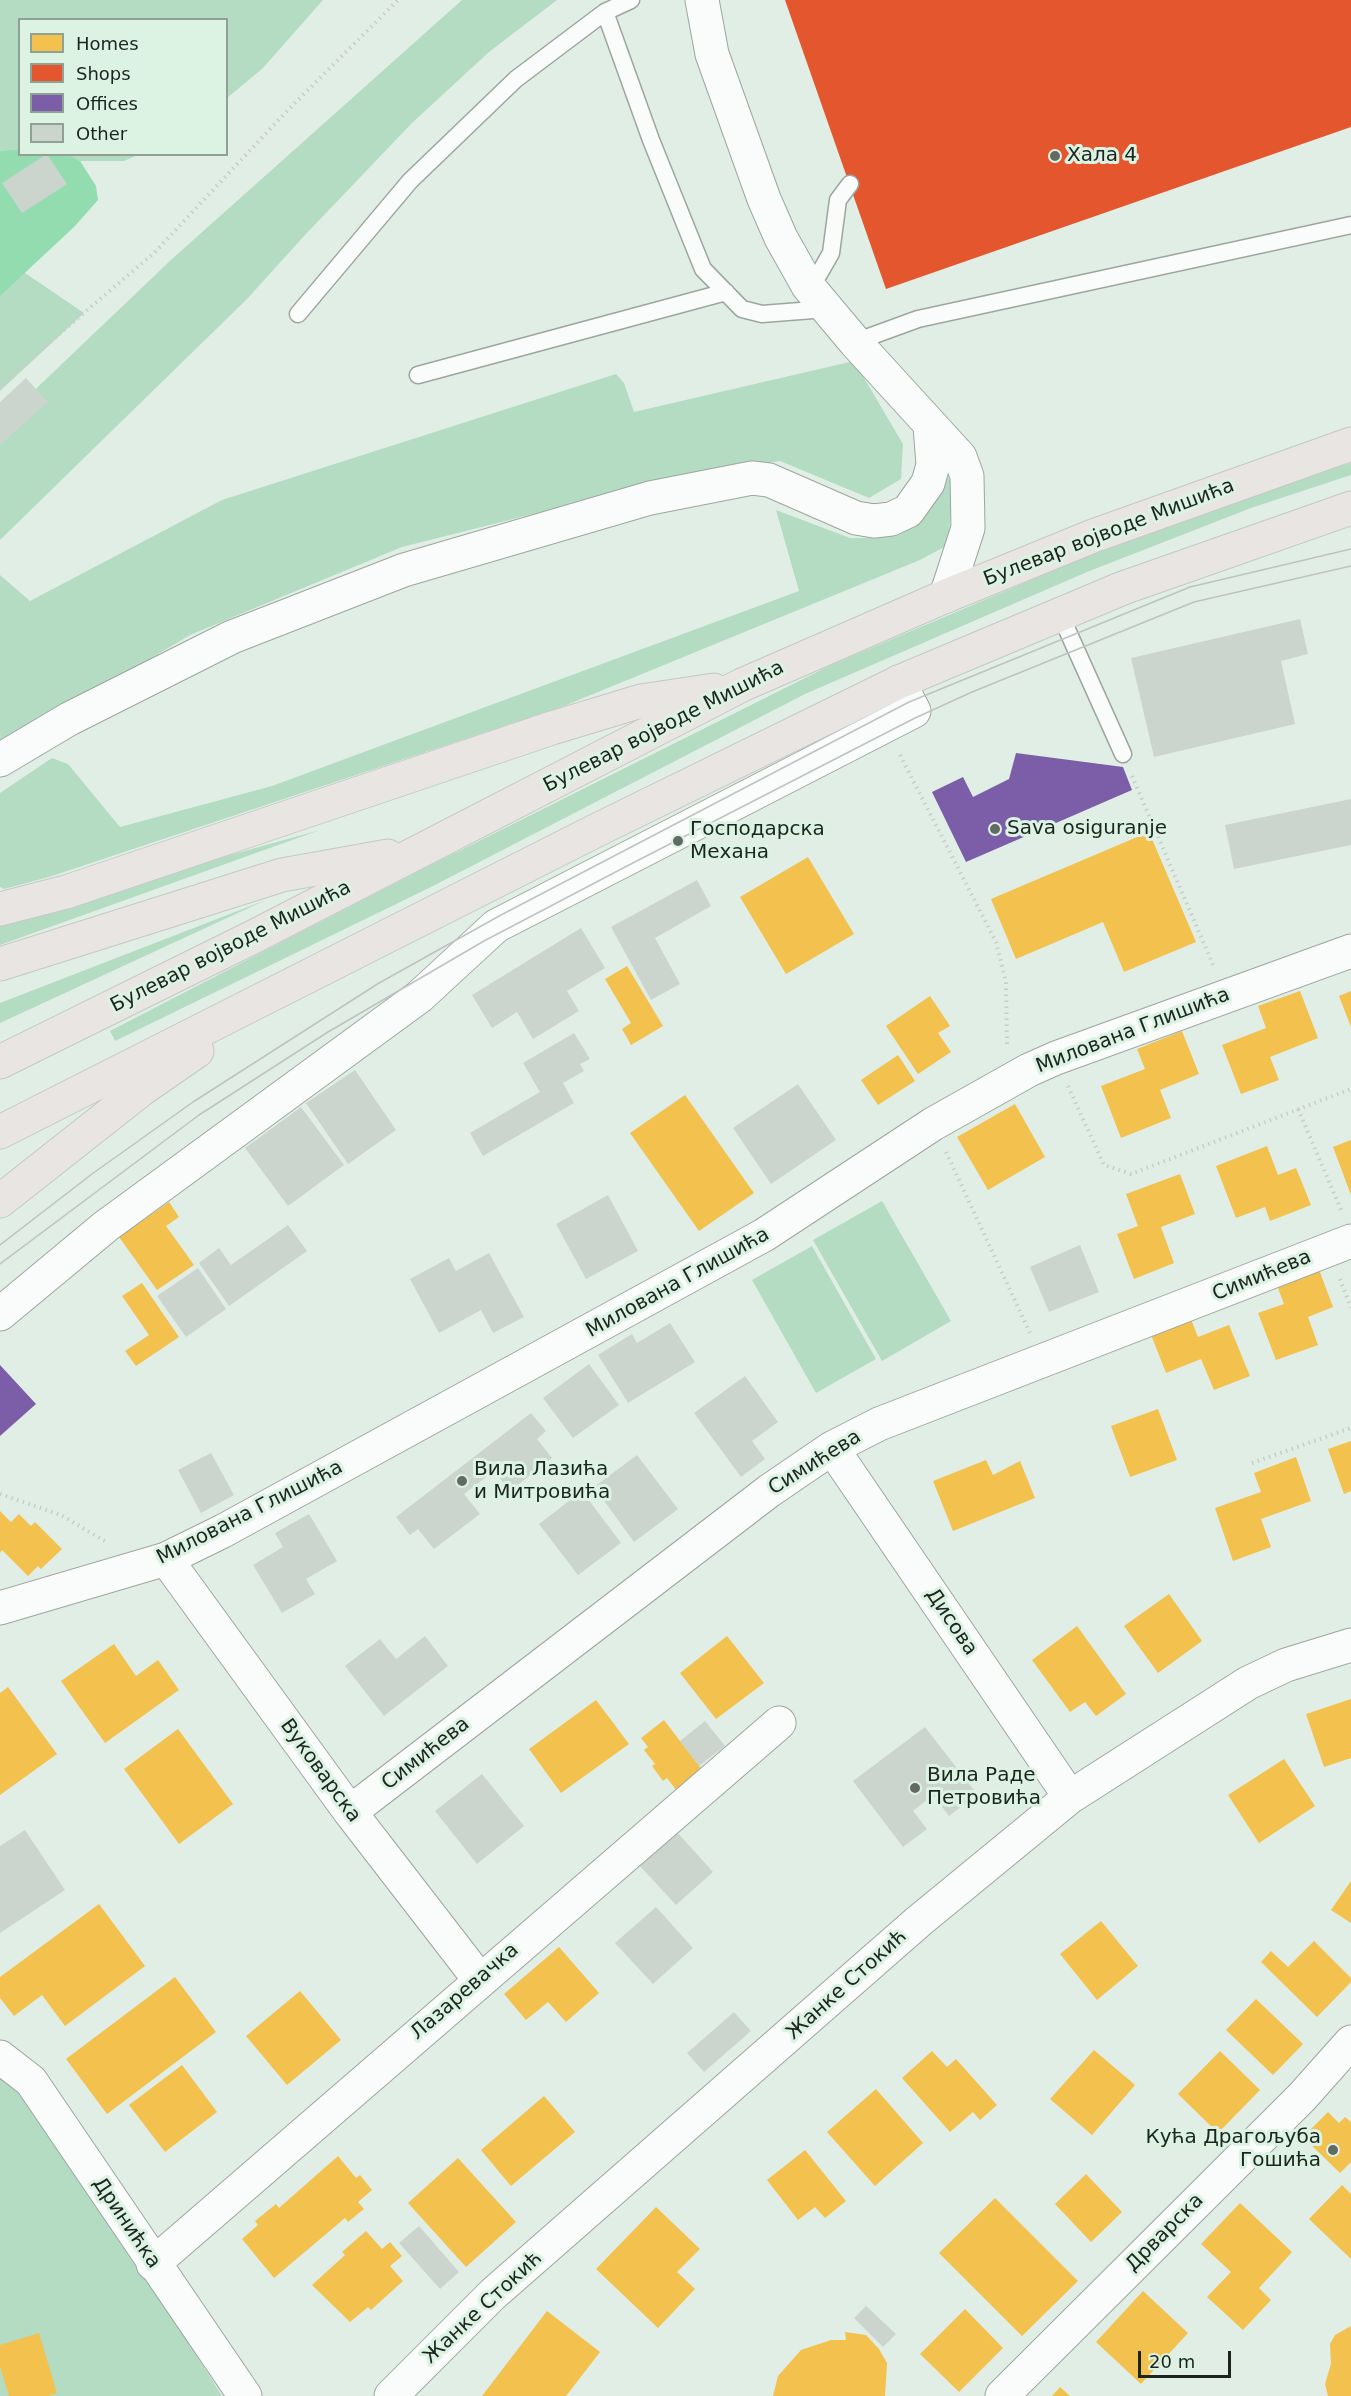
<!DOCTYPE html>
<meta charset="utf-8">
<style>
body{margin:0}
#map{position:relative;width:1351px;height:2396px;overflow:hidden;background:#e1eee5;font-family:"DejaVu Sans",sans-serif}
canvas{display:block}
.legend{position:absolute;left:18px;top:18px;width:210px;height:138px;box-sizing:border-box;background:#dcf3e3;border:2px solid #8fa095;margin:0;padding:8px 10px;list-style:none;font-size:18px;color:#1c241f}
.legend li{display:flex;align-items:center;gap:12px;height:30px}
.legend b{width:30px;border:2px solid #8fa095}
.scale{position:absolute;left:1138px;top:2351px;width:93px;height:27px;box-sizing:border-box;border:3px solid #1c241f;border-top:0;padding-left:8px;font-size:18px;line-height:21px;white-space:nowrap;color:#1c241f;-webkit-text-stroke:4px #dcf3e3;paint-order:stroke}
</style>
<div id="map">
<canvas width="1351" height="2396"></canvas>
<ul class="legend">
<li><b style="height:16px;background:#f2c14e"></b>Homes</li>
<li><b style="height:16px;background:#e4572e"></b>Shops</li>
<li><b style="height:16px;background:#7b5ea7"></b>Offices</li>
<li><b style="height:16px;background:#cbd5ce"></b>Other</li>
</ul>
<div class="scale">20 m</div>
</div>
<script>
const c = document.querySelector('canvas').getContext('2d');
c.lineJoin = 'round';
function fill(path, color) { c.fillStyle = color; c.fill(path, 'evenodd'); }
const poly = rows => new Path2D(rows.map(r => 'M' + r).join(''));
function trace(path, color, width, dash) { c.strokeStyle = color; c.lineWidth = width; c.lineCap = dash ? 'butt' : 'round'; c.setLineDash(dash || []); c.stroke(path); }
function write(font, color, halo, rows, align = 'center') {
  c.font = font + ' "DejaVu Sans",sans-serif'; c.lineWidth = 6; c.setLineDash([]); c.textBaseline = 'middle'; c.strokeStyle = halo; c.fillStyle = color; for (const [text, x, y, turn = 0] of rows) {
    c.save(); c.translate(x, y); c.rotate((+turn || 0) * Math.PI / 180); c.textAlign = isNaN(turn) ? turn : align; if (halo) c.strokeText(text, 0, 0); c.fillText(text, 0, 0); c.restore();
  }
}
const green = poly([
 [0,0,323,0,263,68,227,98,226,20,20,20,19,149,0,151],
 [462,0,557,0,489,52,412,123,305,235,247,299,0,540,0,423,172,259],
 [69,155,138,155,124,161,80,161],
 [0,256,84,313,0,391],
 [854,361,903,444,901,479,869,498,780,461,676,478,402,547,190,635,0,748,0,575,30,601,222,500,616,374,624,383,634,412],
 [942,461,953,489,948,545,920,560,564,706,49,877,4,889,0,887,0,793,52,758,68,764,120,827,272,786,799,591,776,510,850,538,868,538,887,533],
 [1351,463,1351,475,1251,508,1087,572,805,694,431,887,115,1041,110,1031,419,871,831,665,1069,564,1261,489],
 [320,830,0,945,0,919],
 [266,900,0,1023,0,1003],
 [882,1201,951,1321,882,1361,813,1240],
 [812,1246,876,1359,816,1393,752,1280],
 [0,2064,30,2088,222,2396,0,2396]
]);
const water = poly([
 [19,149,20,154,69,155,80,161,96,186,98,200,74,227,0,296,0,151]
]);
const homes = poly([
 [1149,832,1196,942,1124,972,1103,922,1016,959,991,899],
 [808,857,854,934,786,974,740,897],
 [627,966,663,1026,631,1045,622,1029,631,1023,605,979],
 [1300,991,1318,1038,1270,1057,1279,1080,1241,1094,1222,1045,1266,1028,1258,1006],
 [1351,991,1351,1027,1339,996],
 [930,996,950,1026,938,1033,951,1052,918,1074,886,1026],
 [1182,1031,1199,1074,1160,1090,1171,1118,1121,1138,1101,1086,1145,1069,1137,1049],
 [898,1055,915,1081,878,1105,861,1080],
 [685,1095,754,1193,699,1231,630,1133],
 [1015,1104,1045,1157,988,1190,957,1137],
 [1351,1140,1351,1195,1333,1147],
 [1267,1146,1278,1175,1296,1168,1311,1205,1270,1221,1265,1207,1236,1218,1216,1166],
 [1180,1174,1195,1214,1161,1227,1174,1263,1134,1279,1117,1234,1138,1226,1126,1194],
 [169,1202,179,1217,166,1226,194,1265,157,1290,119,1237],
 [1318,1267,1333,1307,1308,1317,1318,1345,1276,1360,1258,1313,1284,1304,1276,1283],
 [142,1283,179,1337,136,1366,125,1351,149,1335,122,1296],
 [1190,1317,1198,1337,1229,1325,1250,1376,1214,1390,1201,1359,1166,1373,1150,1332],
 [1158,1409,1177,1460,1130,1477,1111,1426],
 [1351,1441,1351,1491,1344,1494,1328,1449],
 [1296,1457,1311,1501,1261,1519,1271,1547,1233,1561,1215,1508,1261,1492,1254,1473],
 [986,1460,993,1475,1020,1461,1035,1498,953,1531,933,1481],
 [0,1511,11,1522,19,1514,31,1526,35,1522,62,1549,41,1569,38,1566,28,1576,2,1550,0,1553],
 [1169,1594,1202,1641,1158,1673,1124,1626],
 [1077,1626,1126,1694,1096,1716,1085,1702,1070,1712,1032,1660],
 [727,1636,764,1683,716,1719,680,1673],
 [114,1644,136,1676,158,1660,179,1690,105,1743,61,1681],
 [8,1687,57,1754,0,1795,0,1693],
 [1351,1699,1351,1758,1324,1767,1306,1714],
 [596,1700,629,1744,561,1793,529,1749],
 [664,1720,706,1775,680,1795,667,1778,663,1781,652,1766,655,1764,644,1750,648,1747,641,1738],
 [178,1729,233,1804,179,1844,124,1769],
 [1284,1759,1315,1806,1259,1843,1228,1795],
 [1351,1881,1351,1923,1331,1910],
 [99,1904,145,1966,65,2026,42,1995,14,2016,0,1998,0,1977],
 [1101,1921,1138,1966,1097,2000,1060,1954],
 [1314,1941,1351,1978,1351,1982,1317,2017,1261,1962,1271,1951,1288,1967],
 [559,1947,599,1993,566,2022,548,2002,526,2020,504,1994],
 [175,1977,216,2032,107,2114,66,2059],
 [300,1991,341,2040,287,2085,246,2036],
 [1256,1999,1303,2044,1273,2075,1226,2030],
 [1094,2050,1135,2085,1092,2135,1050,2099],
 [932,2051,947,2067,956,2059,997,2105,980,2120,973,2112,950,2132,902,2078],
 [1220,2051,1260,2090,1218,2133,1178,2094],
 [182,2065,217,2112,165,2152,129,2105],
 [876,2089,923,2143,875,2186,827,2132],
 [544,2096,575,2132,511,2186,481,2150],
 [1328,2112,1339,2123,1345,2117,1351,2122,1351,2162,1340,2173,1303,2137],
 [805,2150,846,2201,825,2218,815,2207,798,2220,767,2180],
 [338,2156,356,2178,360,2175,372,2190,358,2202,364,2209,348,2222,345,2218,274,2278,242,2239,258,2225,255,2221,276,2204,279,2208],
 [458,2158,516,2222,466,2267,408,2203],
 [1086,2174,1122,2212,1091,2242,1055,2204],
 [1342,2185,1351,2194,1351,2259,1309,2219],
 [995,2198,1078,2281,1022,2336,939,2253],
 [1240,2203,1292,2252,1259,2288,1271,2300,1243,2330,1207,2297,1231,2272,1201,2244],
 [656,2207,700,2249,677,2272,695,2289,658,2328,596,2269],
 [366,2231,382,2249,390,2242,402,2256,390,2266,403,2281,371,2310,368,2307,350,2322,312,2285,345,2255,342,2252],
 [1143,2291,1188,2333,1141,2384,1096,2342],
 [965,2309,1003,2348,959,2392,920,2354],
 [547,2311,600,2352,566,2396,482,2396],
 [1351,2326,1351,2396,1328,2396,1325,2384,1331,2364,1330,2344,1335,2335],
 [845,2332,866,2335,879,2349,887,2363,885,2396,773,2396,778,2376,801,2350,831,2340,846,2340],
 [39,2333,57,2393,48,2396,9,2396,0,2366,0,2345],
 [1060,2387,1070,2396,1052,2396]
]);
const shops = poly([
 [785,0,1351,0,1351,127,886,289]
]);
const offices = poly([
 [1016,753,1123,767,1132,790,966,862,932,792,963,777,973,797,1009,779],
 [0,1365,36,1404,0,1436]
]);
const building = poly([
 [47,154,67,184,22,213,2,183],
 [26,378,48,402,0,445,0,402],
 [1300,619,1308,654,1281,661,1295,724,1154,757,1131,658],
 [1351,799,1351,845,1234,869,1225,825],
 [697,880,711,906,655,938,680,984,651,1000,611,927],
 [581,928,605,968,567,991,579,1011,533,1039,517,1012,492,1028,472,995],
 [574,1033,590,1059,580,1064,584,1071,563,1083,574,1103,483,1156,470,1133,540,1092,523,1063],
 [355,1070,396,1130,348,1164,306,1103],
 [798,1084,836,1140,771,1184,733,1128],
 [301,1107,344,1165,288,1206,245,1148],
 [608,1195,638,1251,586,1279,556,1224],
 [288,1225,307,1251,229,1306,199,1263,219,1248,231,1265],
 [1080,1245,1099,1292,1049,1312,1030,1267],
 [489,1253,524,1317,493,1333,481,1310,439,1333,410,1279,449,1258,456,1271],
 [198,1268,226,1309,186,1337,157,1296],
 [670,1323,695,1362,628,1403,598,1355,632,1334,637,1343],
 [589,1364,619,1405,573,1438,543,1398],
 [745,1376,778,1422,752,1441,765,1459,741,1477,694,1413],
 [531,1413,546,1431,537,1439,552,1458,510,1491,494,1471,464,1494,480,1514,434,1549,418,1529,410,1535,396,1517],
 [211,1453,234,1495,201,1513,178,1470],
 [637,1455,678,1509,634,1542,594,1487],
 [582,1491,621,1543,578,1575,539,1524],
 [309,1514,337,1561,306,1579,315,1594,282,1613,253,1565,283,1547,275,1533],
 [425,1636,448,1666,384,1716,345,1666,380,1639,396,1659],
 [705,1721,725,1746,699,1766,680,1741],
 [925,1727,977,1794,949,1816,933,1795,913,1811,927,1829,903,1847,853,1781],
 [482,1774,524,1826,477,1864,435,1811],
 [25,1830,65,1890,0,1933,0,1846],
 [677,1832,713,1872,676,1905,640,1866],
 [656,1907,693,1948,653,1984,615,1943],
 [734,2012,751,2031,704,2072,687,2053],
 [419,2226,459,2272,440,2289,399,2243],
 [866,2306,896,2334,883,2347,854,2318]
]);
const path = poly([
 [0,385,155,252,286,112,398,0],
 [900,755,996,942,1006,982,1007,1047],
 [1132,776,1214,967],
 [1068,1086,1104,1165,1131,1174,1351,1089],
 [1298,1109,1342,1212],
 [946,1152,1030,1333],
 [1340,1279,1351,1308],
 [1252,1463,1351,1428],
 [0,1494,61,1515,108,1543]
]);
const service = poly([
 [605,12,651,140,703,269,742,309,762,314,826,309],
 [808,286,819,274,831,253,838,200,850,184],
 [298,314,410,181,516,79,605,12,631,0],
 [855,342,918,319,1351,225],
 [418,375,726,292],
 [1060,614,1123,754]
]);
const minor = poly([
 [702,0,712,54,764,199,781,238,808,286,855,342,960,457,967,476,968,528,946,596],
 [0,760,69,719,232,637,404,570,650,498,752,478,769,480,856,518,874,521,891,519,908,511,928,483,933,465,930,426],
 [0,1314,106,1226,419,997,496,926,914,711,899,682],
 [832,1448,1070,1797],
 [166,1559,350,1812,479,1979],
 [0,1608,166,1559,223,1531,764,1235,933,1124,1029,1070,1056,1058,1351,951],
 [350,1812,769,1491,832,1448,879,1424,1351,1241],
 [0,2057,31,2081,245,2396],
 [153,2264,779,1723],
 [391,2396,493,2294,919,1921,1070,1797,1248,1683,1286,1665,1351,1645],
 [1002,2396,1302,2097,1351,2042]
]);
const primary = poly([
 [0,909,66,892,552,728,641,701,714,690],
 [0,964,282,875,388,856],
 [0,1062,255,936,742,685,946,596,1093,536,1351,444],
 [0,1132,597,830,899,682,1123,588,1351,508],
 [0,1201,142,1089,197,1051]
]);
const tram = poly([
 [0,1245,92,1174,193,1102,379,983,501,915,909,702,1190,587,1351,549],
 [0,1264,199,1115,328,1032,484,941,627,866,913,719,972,692,1194,602,1351,566]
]);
const markers = [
 [1055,156,6,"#616b64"],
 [995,829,6,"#616b64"],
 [678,841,6,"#616b64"],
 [462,1481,6,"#616b64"],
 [915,1788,6,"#616b64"],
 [1333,2150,6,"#616b64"]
];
const poiNames = [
 ["Хала 4",1067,156],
 ["Sava osiguranje",1007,829],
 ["Господарска",690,830],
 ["Механа",690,853],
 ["Вила Лазића",474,1470],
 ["и Митровића",474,1493],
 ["Вила Раде",927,1776],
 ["Петровића",927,1799],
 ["Кућа Драгољуба",1321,2138,"right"],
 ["Гошића",1321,2161,"right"]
];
const streetNames = [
 ["Булевар војводе Мишића",1109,533,-21],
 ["Булевар војводе Мишића",664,727,-27],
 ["Булевар војводе Мишића",231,947,-27],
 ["Милована Глишића",1133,1031,-21],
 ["Симићева",1262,1276,-22],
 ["Милована Глишића",678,1283,-29],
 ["Симићева",815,1463,-32],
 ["Милована Глишића",250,1513,-27],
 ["Дисова",951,1622,56],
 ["Симићева",426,1754,-38],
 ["Вуковарска",320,1771,54],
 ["Жанке Стокић",847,1985,-42],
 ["Лазаревачка",465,1992,-41],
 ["Дринићка",126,2223,56],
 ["Дрварска",1165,2233,-45],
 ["Жанке Стокић",483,2308,-43]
];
fill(green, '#b4dcc2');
fill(water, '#92dcaf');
fill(homes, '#f2c14e');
fill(shops, '#e4572e');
fill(offices, '#7b5ea7');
fill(building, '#cbd5ce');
trace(service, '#9ca69f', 19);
trace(minor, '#9ca69f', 35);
trace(primary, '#c3c9c4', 35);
trace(path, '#c8cdc9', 4, [1.5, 4.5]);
trace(service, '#fafcfb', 16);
trace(minor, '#fafcfb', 33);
trace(primary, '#e8e5e3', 33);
trace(tram, '#bec2c0', 1.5);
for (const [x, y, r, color] of markers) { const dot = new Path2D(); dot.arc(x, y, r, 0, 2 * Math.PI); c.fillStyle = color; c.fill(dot); trace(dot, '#dcf3e3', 2); }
write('20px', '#1c241f', '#dcf3e3', poiNames, 'left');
write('20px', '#1c241f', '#dcf3e3', streetNames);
</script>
